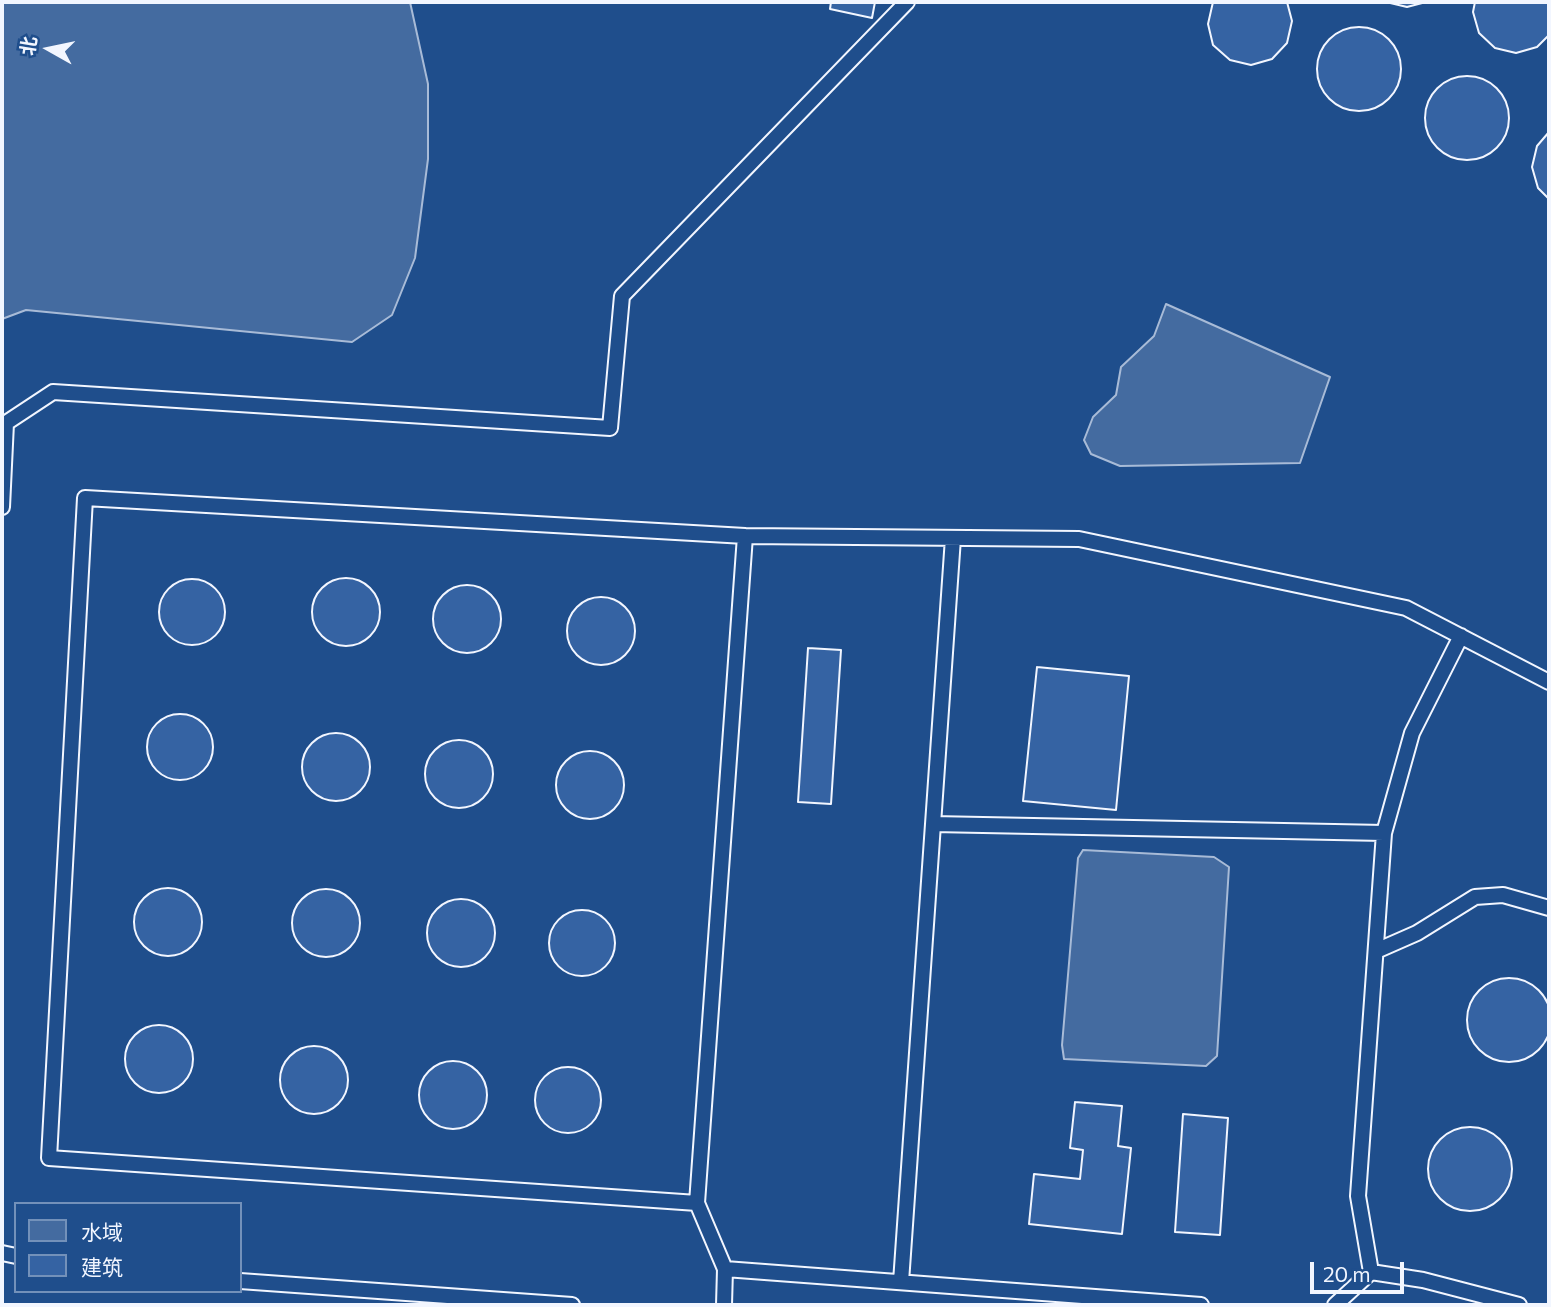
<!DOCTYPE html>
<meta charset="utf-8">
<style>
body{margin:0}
#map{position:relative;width:1551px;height:1307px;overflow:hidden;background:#1f4e8c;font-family:Commissioner,"Noto Sans SC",sans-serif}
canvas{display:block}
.frame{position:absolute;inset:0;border:4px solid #f2f6ff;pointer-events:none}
.legend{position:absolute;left:14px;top:1202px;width:228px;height:91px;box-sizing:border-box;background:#1f4e8c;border:2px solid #7391ba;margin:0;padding:9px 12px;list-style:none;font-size:21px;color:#f2f6ff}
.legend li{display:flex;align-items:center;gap:14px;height:35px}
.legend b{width:35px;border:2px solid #7391ba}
.north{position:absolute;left:14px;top:14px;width:70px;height:70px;-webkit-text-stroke:5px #1f4e8c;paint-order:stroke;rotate:279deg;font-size:19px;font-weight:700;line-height:28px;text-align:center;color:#f2f6ff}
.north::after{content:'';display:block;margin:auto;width:24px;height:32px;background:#f2f6ff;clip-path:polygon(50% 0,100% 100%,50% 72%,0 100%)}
.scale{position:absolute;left:1310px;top:1262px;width:94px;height:32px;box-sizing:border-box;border:4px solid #f2f6ff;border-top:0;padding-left:9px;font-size:21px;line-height:24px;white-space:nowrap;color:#f2f6ff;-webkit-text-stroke:5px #1f4e8c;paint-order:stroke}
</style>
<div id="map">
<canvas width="1551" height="1307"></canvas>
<div class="frame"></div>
<ul class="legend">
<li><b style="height:19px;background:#446ba0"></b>水域</li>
<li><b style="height:19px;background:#3563a3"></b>建筑</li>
</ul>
<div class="north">北</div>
<div class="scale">20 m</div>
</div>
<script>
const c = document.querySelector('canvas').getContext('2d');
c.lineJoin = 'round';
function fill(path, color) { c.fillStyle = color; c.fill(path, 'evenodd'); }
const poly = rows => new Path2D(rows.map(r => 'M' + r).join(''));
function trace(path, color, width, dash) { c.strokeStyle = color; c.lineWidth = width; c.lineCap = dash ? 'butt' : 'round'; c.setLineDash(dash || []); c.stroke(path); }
const water = poly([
 [2,2,410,2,428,84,428,159,415,258,392,315,352,342,26,310,2,319,2,2],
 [1166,304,1330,377,1300,463,1120,466,1091,454,1084,440,1093,417,1116,395,1121,367,1154,336,1166,304],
 [1083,850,1214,857,1229,867,1217,1056,1206,1066,1064,1059,1062,1045,1078,858,1083,850]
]);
const building = poly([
 [831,2,875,2,872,18,830,9,831,2],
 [1213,2,1287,2,1292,21,1287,43,1272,59,1251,65,1230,60,1213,45,1208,24,1213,2],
 [1386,2,1426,2,1407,7,1386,2],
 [1475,2,1549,2,1549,35,1537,47,1516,53,1495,48,1479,33,1473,12,1475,2],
 '1317 69a42 42 0 1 1 84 0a42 42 0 1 1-84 0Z',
 '1425 118a42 42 0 1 1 84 0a42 42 0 1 1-84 0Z',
 [1549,132,1549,199,1538,188,1532,167,1537,146,1549,132],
 '312 612a34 34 0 1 1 68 0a34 34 0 1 1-68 0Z',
 '159 612a33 33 0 1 1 66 0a33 33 0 1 1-66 0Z',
 '433 619a34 34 0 1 1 68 0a34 34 0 1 1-68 0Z',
 '567 631a34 34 0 1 1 68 0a34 34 0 1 1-68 0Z',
 [808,648,841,650,831,804,798,802,808,648],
 [1037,667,1129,676,1116,810,1023,801,1037,667],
 '147 747a33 33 0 1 1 66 0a33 33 0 1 1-66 0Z',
 '302 767a34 34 0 1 1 68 0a34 34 0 1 1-68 0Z',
 '425 774a34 34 0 1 1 68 0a34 34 0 1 1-68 0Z',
 '556 785a34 34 0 1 1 68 0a34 34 0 1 1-68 0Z',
 '134 922a34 34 0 1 1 68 0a34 34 0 1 1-68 0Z',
 '292 923a34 34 0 1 1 68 0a34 34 0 1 1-68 0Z',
 '427 933a34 34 0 1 1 68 0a34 34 0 1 1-68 0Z',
 '549 943a33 33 0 1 1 66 0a33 33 0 1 1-66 0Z',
 '1467 1020a42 42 0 1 1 84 0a42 42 0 1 1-84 0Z',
 '125 1059a34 34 0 1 1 68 0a34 34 0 1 1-68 0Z',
 '280 1080a34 34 0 1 1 68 0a34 34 0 1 1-68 0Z',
 '419 1095a34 34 0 1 1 68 0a34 34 0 1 1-68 0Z',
 '535 1100a33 33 0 1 1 66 0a33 33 0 1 1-66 0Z',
 [1075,1102,1122,1106,1118,1146,1131,1148,1122,1234,1029,1224,1034,1174,1080,1179,1083,1150,1070,1148,1075,1102],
 [1183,1114,1228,1118,1220,1235,1175,1232,1183,1114],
 '1428 1169a42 42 0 1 1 84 0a42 42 0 1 1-84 0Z'
]);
const lane = poly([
 [2,507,6,423,53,392,610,428,622,296,907,2],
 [933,824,1384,833],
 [1376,951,1417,933,1475,897,1503,895,1549,908],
 [697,1203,49,1158,85,498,745,536],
 [2,1253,16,1256],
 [725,1269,1201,1305],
 [1371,1272,1423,1280,1519,1305],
 [240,1281,572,1305],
 [901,1282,953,538],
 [724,1305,725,1269,697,1203,745,536,1079,539,1406,608,1549,682],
 [1335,1305,1371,1272,1358,1196,1384,833,1412,733,1461,636]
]);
fill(water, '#446ba0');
trace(water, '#a8bbd7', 2);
fill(building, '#3563a3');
trace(building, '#f2f6ff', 2);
trace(lane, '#f2f6ff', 18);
trace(lane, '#1f4e8c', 14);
</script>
